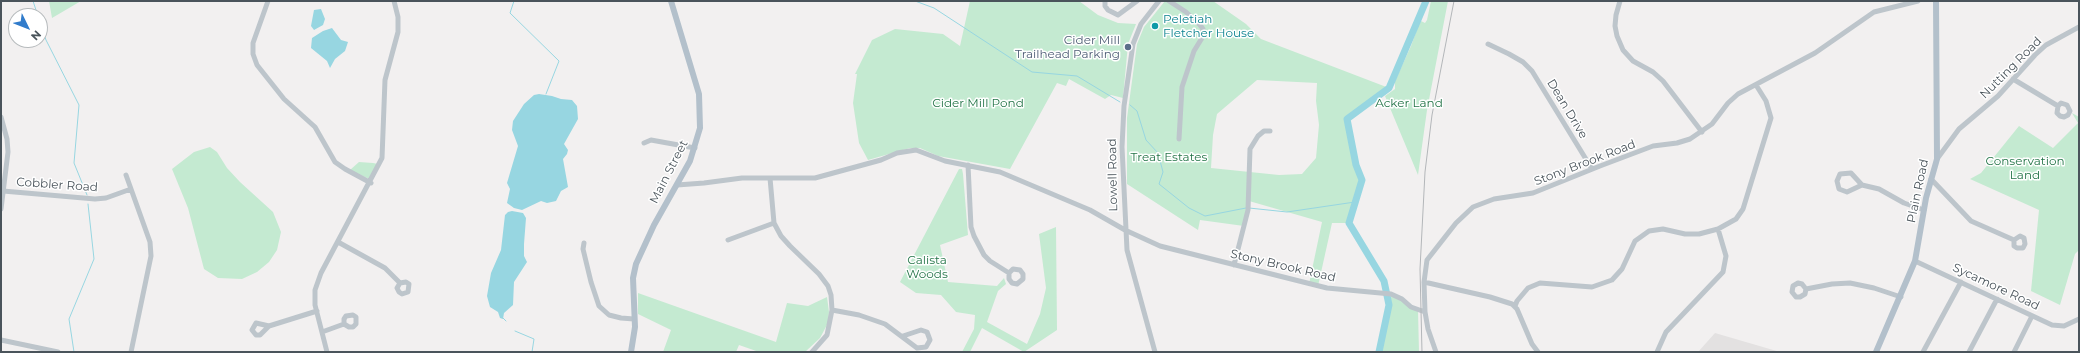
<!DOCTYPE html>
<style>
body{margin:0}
#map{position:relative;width:2080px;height:353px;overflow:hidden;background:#f2f0f0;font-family:Montserrat,sans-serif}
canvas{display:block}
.frame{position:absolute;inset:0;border:2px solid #4a545b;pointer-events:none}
.north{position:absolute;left:8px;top:8px;width:40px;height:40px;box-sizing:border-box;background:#fff;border:1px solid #b7bbbd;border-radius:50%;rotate:133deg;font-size:11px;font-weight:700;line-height:16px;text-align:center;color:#4a545b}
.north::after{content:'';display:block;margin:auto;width:14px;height:18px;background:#317ccb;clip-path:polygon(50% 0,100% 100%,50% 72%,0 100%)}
</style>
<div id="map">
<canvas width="2080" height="353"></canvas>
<div class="frame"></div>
<div class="north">N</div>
</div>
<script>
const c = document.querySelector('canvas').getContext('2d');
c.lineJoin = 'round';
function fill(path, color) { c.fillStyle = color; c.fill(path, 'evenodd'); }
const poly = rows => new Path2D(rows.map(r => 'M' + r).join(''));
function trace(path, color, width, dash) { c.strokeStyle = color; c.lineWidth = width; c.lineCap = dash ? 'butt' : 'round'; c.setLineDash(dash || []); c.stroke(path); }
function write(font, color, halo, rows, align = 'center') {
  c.font = font + ' Montserrat,sans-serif'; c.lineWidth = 3; c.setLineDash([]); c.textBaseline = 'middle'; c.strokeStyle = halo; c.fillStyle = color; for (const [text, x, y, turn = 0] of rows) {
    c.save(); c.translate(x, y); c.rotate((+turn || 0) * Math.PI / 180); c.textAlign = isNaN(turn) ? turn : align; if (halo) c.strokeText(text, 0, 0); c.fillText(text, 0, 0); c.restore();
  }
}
const education = poly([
 [1715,333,1780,352,1698,352]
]);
const green = poly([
 [49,1,81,1,52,18],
 [970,1,1079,1,1098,15,1118,23,1136,24,1128,44,1123,98,1111,95,1105,99,1069,79,1066,86,1057,83,1010,169,938,156,920,148,910,148,868,160,859,143,853,103,857,74,855,74,872,40,895,29,943,34,960,46],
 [1165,1,1213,1,1246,24,1261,39,1389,88,1347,119,1356,165,1362,180,1349,223,1332,223,1318,286,1309,284,1322,222,1249,201,1244,226,1200,220,1198,230,1127,184,1127,118,1137,44,1144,27],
 [1257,80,1317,83,1316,101,1319,125,1316,158,1302,174,1279,175,1211,168,1213,135,1217,114],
 [1431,1,1448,1,1427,110,1418,175,1385,96,1395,89,1395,81,1411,46,1419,24,1421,21,1425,23,1427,20],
 [2072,113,2079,117,2079,250,2075,254,2060,305,2031,291,2039,210,1970,179,1981,173,2019,126,2053,148,2078,123],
 [210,147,217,152,227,168,240,182,273,212,281,232,277,250,269,262,257,272,242,279,218,278,204,269,188,208,172,169,194,152],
 [359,162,373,163,378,164,369,178,367,178,350,170],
 [959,169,962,169,963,174,968,235,940,245,948,282,997,286,1004,278,1006,284,998,291,987,322,1027,344,1040,314,1046,288,1039,234,1056,227,1057,330,1024,352,982,328,970,352,962,352,974,329,975,315,956,312,941,295,916,293,900,282],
 [638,293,776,342,787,303,808,306,827,297,829,312,828,323,820,338,805,352,759,352,739,345,736,352,663,352,671,330,638,314],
 [1391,294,1418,310,1419,352,1379,352]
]);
const water = poly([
 [321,9,325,19,323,25,314,30,311,26,314,10],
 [332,28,341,40,348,42,345,51,335,59,330,68,327,61,311,48,312,38,323,31],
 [539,94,552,96,561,99,572,100,577,106,578,119,564,144,568,150,567,154,563,159,568,187,561,191,556,201,547,203,541,201,522,210,514,208,507,203,510,189,507,183,518,146,512,130,513,121,524,104,534,95],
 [512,211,523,213,526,218,524,244,524,256,527,262,514,282,513,305,504,313,503,319,500,318,498,312,490,307,487,296,491,273,501,250,505,215,508,212]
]);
const stream = poly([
 [33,1,38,16],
 [514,1,510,13,559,61,546,94],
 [915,1,934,8,1032,72,1077,76,1120,102],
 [40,23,46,40,79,105,74,163,87,195],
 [1130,105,1137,111,1146,140,1158,153,1163,172,1159,184,1189,208,1205,216,1246,208],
 [1249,208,1287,212,1355,202],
 [503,318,506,321],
 [515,331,534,339,532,352],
 [74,352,69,319,94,259,88,204]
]);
const river = poly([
 [1379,352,1389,305,1384,281,1349,223,1362,180,1356,165,1347,119,1389,88,1426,1]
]);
const minor = poly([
 [268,1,253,43,253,54,257,65,284,99,315,127,335,162,345,169,371,183],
 [1105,1,1105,6,1108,10,1118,15,1137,1],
 [1169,1,1186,12,1200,25,1203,29,1202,38,1194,51,1182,87,1179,139],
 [1620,1,1616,15,1615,26,1617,36,1623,50,1633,61,1653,72,1663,81,1702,132],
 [1488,44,1509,54,1523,62,1532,71,1592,169],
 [2013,79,2058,106,2057,113,2060,116,2064,117,2068,115,2070,111,2067,105,2061,103,2058,106],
 [1,117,7,139,8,152,1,209],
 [644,143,651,140,695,148],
 [1937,159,1959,129,1998,96,2035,55,2046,45,2079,27],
 [968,165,971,227,974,236,984,255,990,261,1009,273,1013,269,1020,270,1023,274,1023,279,1017,284,1012,283,1009,279,1009,273],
 [126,175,150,242,151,256,131,352],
 [770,178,774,223,781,236,790,246,819,274,828,286,831,295,832,310,827,335,812,352],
 [1931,179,1971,221,2014,240,2014,246,2017,248,2023,248,2025,244,2024,238,2020,236,2014,240],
 [677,185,704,183,742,178,815,178,881,160,897,153,916,150,945,161,1000,172,1090,210,1125,230,1160,246,1327,288,1391,294,1402,299,1411,307,1425,312,1424,282,1427,260,1456,223,1473,207,1494,199,1533,193,1600,166,1653,146,1677,143,1690,139,1712,124,1728,103,1738,94,1815,53,1874,12,1918,1],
 [1862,185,1847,192,1839,189,1837,181,1840,174,1851,173,1862,185,1879,189,1904,203,1924,210],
 [3,191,95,199,106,198,131,189],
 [728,240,774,223],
 [338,242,385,268,400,283,397,288,399,292,402,294,408,292,409,284,406,282,400,283],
 [584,243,583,249,591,282,599,306,609,315,621,318,634,319],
 [1915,261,2052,325,2064,326,2079,319],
 [1234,265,1248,210,1250,149,1258,136,1264,131,1270,131],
 [1424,282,1490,297,1512,304,1517,309,1532,344,1538,352],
 [1806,289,1805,294,1800,297,1796,297,1792,292,1793,286,1798,283,1802,284,1806,289,1832,284,1850,283,1874,288,1901,297],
 [1515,306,1517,301,1528,288,1540,283,1592,287,1612,280,1622,269,1635,241,1649,231,1663,229,1685,234,1699,234,1718,229,1736,219,1743,209,1771,118,1766,101,1756,85],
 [832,310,859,315,885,324,917,348,926,347,930,340,927,332,921,330,903,336],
 [1425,312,1428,329,1436,352],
 [269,326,256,323,252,330,256,335,260,335,269,326,317,311],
 [322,332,344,324,349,327,353,327,356,324,356,317,353,315,346,316,344,319,344,324],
 [1,340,58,352],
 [327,352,315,305,315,290,321,273,382,158,385,80,398,32,398,17,394,1],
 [1155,352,1127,250,1122,147,1124,106,1133,44,1141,24,1159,1],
 [1657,352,1666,332,1723,272,1726,256,1718,229],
 [1923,352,1961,282],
 [1969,352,1997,299],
 [2014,352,2032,316]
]);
const major = poly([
 [631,352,635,327,633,278,636,264,654,225,690,161,700,128,699,94,671,1],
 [1876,352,1915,261,1926,198,1937,159,1936,1]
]);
const rail = poly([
 [1422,352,1420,269,1425,172,1432,115,1454,1]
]);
const markers = [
 [1155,26,4,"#0f9aa8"],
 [1128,47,4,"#5c6f8a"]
];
const cultureNames = [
 ["Peletiah",1163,19],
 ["Fletcher House",1163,33]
];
const serviceNames = [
 ["Cider Mill",1120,40],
 ["Trailhead Parking",1120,54]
];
const streetNames = [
 ["Nutting Road",2011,68,-45],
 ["Dean Drive",1567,109,59],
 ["Stony Brook Road",1585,163,-21],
 ["Main Street",669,172,-63],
 ["Lowell Road",1113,175,-91],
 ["Cobbler Road",57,185,4],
 ["Plain Road",1918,191,-78],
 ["Stony Brook Road",1283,266,13],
 ["Sycamore Road",1996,287,25]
];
const parkNames = [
 ["Cider Mill Pond",978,103],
 ["Acker Land",1409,103],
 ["Treat Estates",1169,157],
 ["Conservation",2025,161],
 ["Land",2025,175],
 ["Calista",927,260],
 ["Woods",927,274]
];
fill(education, '#e3e1e1');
fill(green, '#c4ead1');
fill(water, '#97d6e1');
trace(stream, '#97d6e1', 1);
trace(river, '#97d6e1', 7);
trace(minor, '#bdc5cb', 5);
trace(major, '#b3c0cb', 6);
trace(rail, '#b3b6b9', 1);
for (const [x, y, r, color] of markers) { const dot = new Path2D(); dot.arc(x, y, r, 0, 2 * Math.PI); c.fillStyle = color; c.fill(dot); trace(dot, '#fff', 1.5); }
write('12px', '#0d838f', '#fff', cultureNames, 'left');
write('12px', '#4e5e75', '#fff', serviceNames, 'right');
write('12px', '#4a545b', '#fff', streetNames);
write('12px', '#237447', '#fff', parkNames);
</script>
